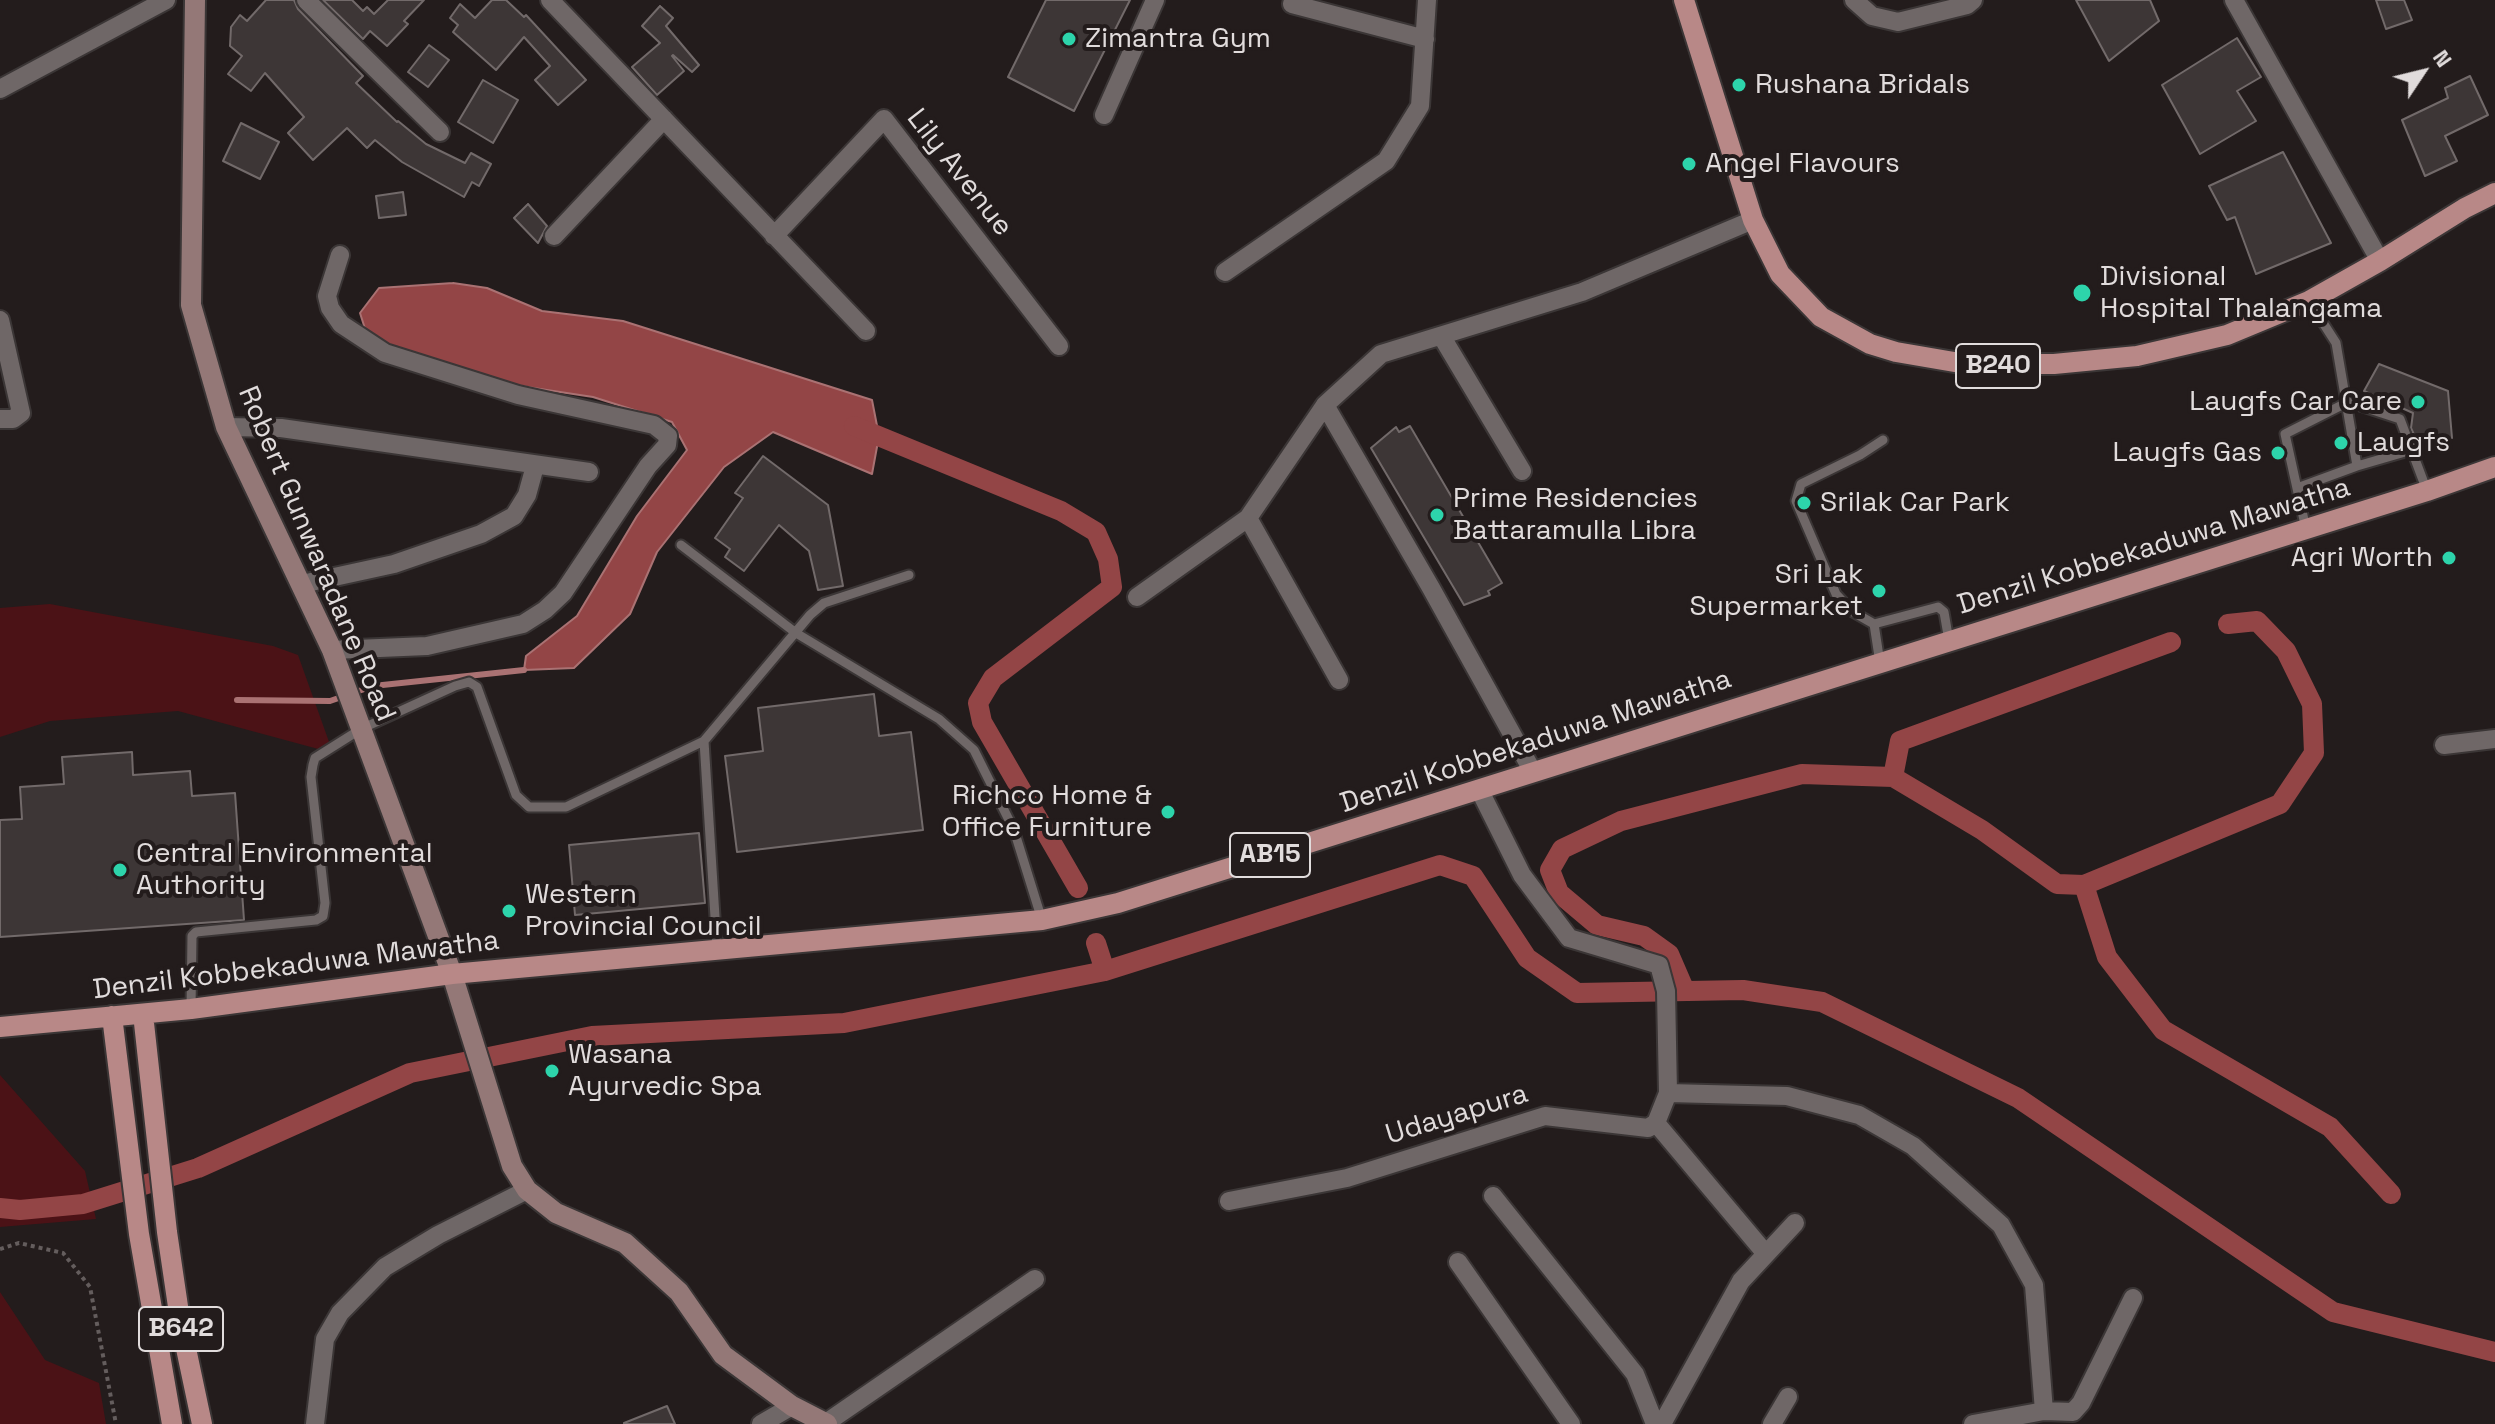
<!DOCTYPE html>
<style>
body{margin:0}
#map{position:relative;width:2495px;height:1424px;overflow:hidden;background:#231c1c;font-family:"Space Grotesk",sans-serif}
canvas{display:block}
.north{position:absolute;left:2383px;top:32px;width:80px;height:80px;-webkit-text-stroke:6px #231c1c;paint-order:stroke;rotate:55deg;font-size:22px;font-weight:700;line-height:32px;text-align:center;color:#e1dcdc}
.north::after{content:'';display:block;margin:auto;width:28px;height:36px;background:#e1dcdc;clip-path:polygon(50% 0,100% 100%,50% 72%,0 100%)}
</style>
<div id="map">
<canvas width="2495" height="1424"></canvas>
<div class="north">N</div>
</div>
<script>
const c = document.querySelector('canvas').getContext('2d');
c.lineJoin = 'round';
function fill(path, color) { c.fillStyle = color; c.fill(path, 'evenodd'); }
const poly = rows => new Path2D(rows.map(r => 'M' + r).join(''));
function trace(path, color, width, dash) { c.strokeStyle = color; c.lineWidth = width; c.lineCap = dash ? 'butt' : 'round'; c.setLineDash(dash || []); c.stroke(path); }
function write(font, color, halo, rows, align = 'center') {
  c.font = font + ' "Space Grotesk",sans-serif'; c.lineWidth = 8; c.setLineDash([]); c.textBaseline = 'middle'; c.strokeStyle = halo; c.fillStyle = color; for (const [text, x, y, turn = 0] of rows) {
    c.save(); c.translate(x, y); c.rotate((+turn || 0) * Math.PI / 180); c.textAlign = isNaN(turn) ? turn : align; if (halo) c.strokeText(text, 0, 0); c.fillText(text, 0, 0); c.restore();
  }
}
const green = poly([
 [50,604,273,646,298,655,333,753,178,711,50,721,0,737,0,608],
 [0,1075,85,1171,96,1219,0,1227],
 [0,1292,45,1360,99,1383,106,1424,0,1424]
]);
const water = poly([
 [453,283,487,288,542,311,623,321,872,400,879,436,872,474,773,432,724,467,657,552,630,614,574,668,524,670,526,656,577,616,637,516,687,450,672,422,593,397,435,373,367,335,360,313,379,288,453,283]
]);
const stream = poly([
 [237,700,330,701,373,686,524,670]
]);
const canal = poly([
 [854,426,1061,511,1096,532,1108,559,1112,587,993,678,978,703,982,722,1078,888],
 [1893,777,1900,741,2171,642],
 [2084,885,2280,804,2314,753,2312,704,2286,651,2257,621,2228,624],
 [1096,943,1105,971],
 [1685,991,1669,954,1644,936,1597,925,1559,893,1550,870,1562,849,1621,821,1802,774,1893,777,1982,830,2057,884,2084,885,2107,957,2163,1030,2330,1127,2391,1194],
 [0,1208,20,1210,83,1204,198,1168,410,1073,592,1036,844,1023,1105,971,1440,865,1473,876,1527,958,1577,993,1743,990,1822,1002,2018,1098,2333,1312,2495,1352]
]);
const building = poly([
 [266,0,294,0,298,9,363,76,356,83,397,122,398,121,426,144,465,163,471,153,491,164,479,186,472,182,464,197,402,162,375,140,367,148,347,128,313,160,288,133,304,117,265,73,251,91,228,74,242,56,230,46,231,27,240,15,247,21,266,0],
 [323,0,352,0,363,11,367,7,374,14,388,0,424,0,404,21,408,24,387,46,370,31,363,39,323,0],
 [492,0,506,0,524,17,526,15,586,80,558,105,535,80,550,66,524,37,496,70,453,32,458,25,450,18,460,4,475,18,492,0],
 [1046,0,1130,0,1074,111,1008,77,1046,0],
 [2076,0,2150,0,2159,21,2109,61,2076,0],
 [2376,0,2404,0,2412,20,2386,29,2376,0],
 [660,6,673,18,666,26,699,65,692,72,673,55,672,56,684,71,657,95,632,67,660,43,642,26,660,6],
 [2237,38,2261,77,2237,91,2256,121,2200,154,2162,85,2237,38],
 [429,45,449,60,428,87,408,72,429,45],
 [2470,76,2488,115,2445,136,2457,161,2425,176,2402,120,2448,98,2445,88,2470,76],
 [483,80,518,100,493,143,458,122,483,80],
 [241,123,279,142,260,179,223,161,241,123],
 [2283,152,2331,243,2256,274,2235,217,2227,220,2209,186,2283,152],
 [403,192,406,215,379,218,376,196,403,192],
 [528,204,547,226,538,243,514,218,528,204],
 [2379,364,2448,391,2452,438,2416,439,2411,428,2413,413,2364,391,2379,364],
 [1410,426,1502,583,1488,591,1490,595,1464,605,1371,448,1396,427,1399,432,1410,426],
 [763,456,828,505,843,586,818,590,809,551,779,525,744,571,725,557,730,549,715,538,743,498,735,493,763,456],
 [874,694,879,736,911,732,923,830,737,852,725,756,763,751,758,708,874,694],
 [132,752,133,775,190,771,192,796,235,793,244,920,0,937,0,820,22,819,20,787,64,784,62,757,132,752],
 [699,833,705,903,575,915,569,845,699,833],
 [667,1406,675,1424,624,1424,624,1423,667,1406]
]);
const path = poly([
 [0,1249,19,1243,63,1253,90,1287,116,1424]
]);
const lane = poly([
 [2309,301,2336,343,2357,466],
 [2297,488,2357,466,2412,450],
 [2306,529,2285,434,2348,402,2400,419,2427,491],
 [681,545,796,633,939,719,974,750,1014,830,1042,920],
 [1874,624,1853,612,1836,594,1796,501,1801,484,1860,455,1883,440],
 [1880,663,1874,624,1938,607,1944,612,1949,641],
 [704,741,717,949],
 [191,1009,192,936,196,932,316,920,323,916,325,903,311,777,313,765,315,758,361,729,455,686,469,682,477,687,516,795,529,807,566,807,704,741,810,615,824,603,909,575]
]);
const street = poly([
 [306,0,440,132],
 [550,0,866,331],
 [1854,0,1872,16,1898,22,1967,5,1973,0],
 [2234,0,2380,261],
 [1292,4,1425,39],
 [0,89,166,0],
 [1104,115,1155,0],
 [554,236,664,119],
 [774,236,884,119,1059,346],
 [1225,272,1386,161,1420,106,1427,0],
 [0,320,21,413,13,419,0,419],
 [1442,337,1522,471],
 [1325,405,1431,588,1533,772],
 [226,427,281,428,589,472],
 [1248,518,1339,680],
 [302,584,394,564,481,534,514,516,527,495,535,466],
 [1137,597,1248,518,1325,405,1381,354,1582,292,1753,220],
 [332,650,427,646,523,624,545,610,563,593,648,466,667,445,668,436,654,425,518,395,385,353,341,324,330,308,327,296,340,255],
 [2444,745,2495,739],
 [1668,1093,1787,1096,1859,1115,1913,1146,2001,1225,2034,1285,2044,1411],
 [1656,1123,1766,1254],
 [1493,1196,1635,1374,1655,1424],
 [1229,1201,1347,1178,1545,1116,1648,1128,1656,1123,1668,1093,1666,991,1659,965,1569,938,1522,875,1479,789],
 [1458,1262,1571,1424],
 [826,1423,1035,1279],
 [315,1424,325,1339,340,1313,385,1267,438,1235,527,1190],
 [761,1424,792,1406],
 [1662,1424,1741,1281,1795,1223],
 [1772,1424,1788,1397],
 [1973,1424,2044,1411,2073,1412,2081,1403,2133,1298]
]);
const secondary = poly([
 [195,0,191,305,226,427,332,650,452,974,512,1166,527,1190,556,1213,625,1243,679,1292,723,1355,792,1406,827,1424]
]);
const primary = poly([
 [1684,0,1753,220,1780,274,1821,317,1870,344,1896,352,1966,364,2054,364,2137,356,2227,335,2309,301,2380,261,2465,208,2495,193],
 [143,1014,167,1232,180,1320,202,1424],
 [112,1016,139,1234,172,1424],
 [0,1027,191,1009,452,974,1042,920,1118,903,2427,491,2495,467]
]);
const markers = [
 [1069,39,8,"#2dd4ab"],
 [1739,85,8,"#2dd4ab"],
 [1689,164,8,"#2dd4ab"],
 [2082,293,10,"#2dd4ab"],
 [2418,402,8,"#2dd4ab"],
 [2341,443,8,"#2dd4ab"],
 [2278,453,8,"#2dd4ab"],
 [1804,503,8,"#2dd4ab"],
 [1437,515,8,"#2dd4ab"],
 [2449,558,8,"#2dd4ab"],
 [1879,591,8,"#2dd4ab"],
 [1168,812,8,"#2dd4ab"],
 [120,870,8,"#2dd4ab"],
 [509,911,8,"#2dd4ab"],
 [552,1071,8,"#2dd4ab"]
];
const shields = [
 [1998,366,84],
 [1270,855,80],
 [181,1329,84]
];
const shieldNames = [
 ["B240",1998,366],
 ["AB15",1270,855],
 ["B642",181,1329]
];
const poiNames = [
 ["Zimantra Gym",1085,39],
 ["Rushana Bridals",1755,85],
 ["Angel Flavours",1705,164],
 ["Divisional",2100,277],
 ["Hospital Thalangama",2100,309],
 ["Laugfs Car Care",2402,402,"right"],
 ["Laugfs",2357,443],
 ["Laugfs Gas",2262,453,"right"],
 ["Prime Residencies",1453,499],
 ["Battaramulla Libra",1453,531],
 ["Srilak Car Park",1820,503],
 ["Agri Worth",2433,558,"right"],
 ["Sri Lak",1863,575,"right"],
 ["Supermarket",1863,607,"right"],
 ["Richco Home &",1152,796,"right"],
 ["Office Furniture",1152,828,"right"],
 ["Central Environmental",136,854],
 ["Authority",136,886],
 ["Western",525,895],
 ["Provincial Council",525,927],
 ["Wasana",568,1055],
 ["Ayurvedic Spa",568,1087]
];
const streetNames = [
 ["Lily Avenue",959,173,52],
 ["Denzil Kobbekaduwa Mawatha",2154,547,-17],
 ["Robert Gunwaradane Road",316,554,67],
 ["Denzil Kobbekaduwa Mawatha",1536,742,-18],
 ["Denzil Kobbekaduwa Mawatha",296,966,-7],
 ["Udayapura",1457,1115,-17]
];
fill(green, '#4b1216');
fill(water, '#934546');
trace(water, '#aa7273', 2);
trace(stream, '#aa7273', 6);
trace(canal, '#934546', 20);
fill(building, '#3d3636');
trace(building, '#726a6a', 2);
trace(lane, '#3b3636', 13);
trace(street, '#3b3636', 22);
trace(secondary, '#3b3636', 24);
trace(primary, '#3b3636', 24);
trace(path, '#645d5d', 4, [4, 4]);
trace(lane, '#6f6767', 9);
trace(street, '#6f6767', 18);
trace(secondary, '#947877', 20);
trace(primary, '#b88887', 20);
for (const [x, y, r, color] of markers) { const dot = new Path2D(); dot.arc(x, y, r, 0, 2 * Math.PI); c.fillStyle = color; c.fill(dot); trace(dot, '#231c1c', 3); }
for (const [x, y, w] of shields) { const box = new Path2D(); box.roundRect(x - w / 2, y - 22, w, 44, 6); c.fillStyle = '#231c1c'; c.fill(box); trace(box, '#e1dcdc', 2); }
write('bold 26px', '#e1dcdc', null, shieldNames);
write('28px', '#e1dcdc', '#231c1c', poiNames, 'left');
write('28px', '#e1dcdc', '#231c1c', streetNames);
</script>
